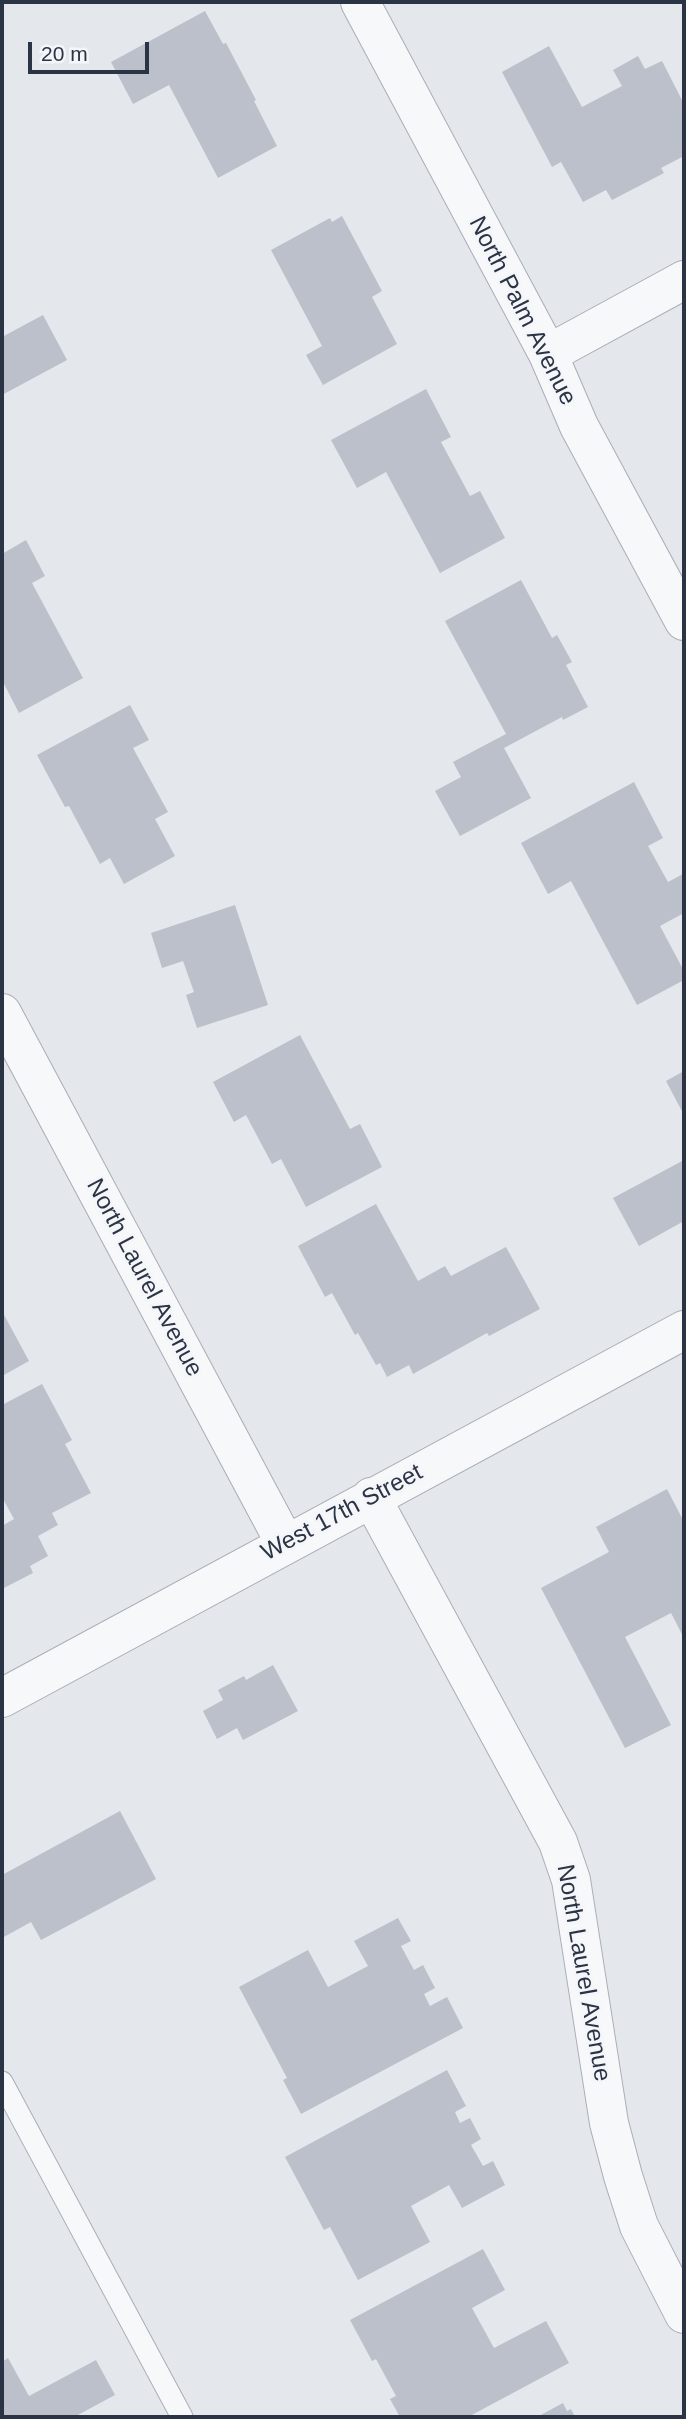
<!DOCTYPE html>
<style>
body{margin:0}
#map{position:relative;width:686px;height:2419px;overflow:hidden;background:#e4e7ec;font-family:Helvetica,sans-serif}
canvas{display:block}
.frame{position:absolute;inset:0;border:4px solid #2b3445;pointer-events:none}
.scale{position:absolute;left:28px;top:42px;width:121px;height:32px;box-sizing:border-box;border:4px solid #2b3445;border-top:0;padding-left:9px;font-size:21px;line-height:24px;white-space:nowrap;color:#2b3445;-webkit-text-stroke:5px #f4f6f9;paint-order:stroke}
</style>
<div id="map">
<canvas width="686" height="2419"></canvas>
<div class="frame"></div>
<div class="scale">20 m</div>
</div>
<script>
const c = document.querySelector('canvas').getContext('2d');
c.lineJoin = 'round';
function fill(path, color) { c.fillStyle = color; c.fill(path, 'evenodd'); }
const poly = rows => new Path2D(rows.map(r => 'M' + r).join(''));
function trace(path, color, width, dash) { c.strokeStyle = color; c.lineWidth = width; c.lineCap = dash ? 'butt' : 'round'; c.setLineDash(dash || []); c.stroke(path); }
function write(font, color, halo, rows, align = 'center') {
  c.font = font + ' Helvetica,sans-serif'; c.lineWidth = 6; c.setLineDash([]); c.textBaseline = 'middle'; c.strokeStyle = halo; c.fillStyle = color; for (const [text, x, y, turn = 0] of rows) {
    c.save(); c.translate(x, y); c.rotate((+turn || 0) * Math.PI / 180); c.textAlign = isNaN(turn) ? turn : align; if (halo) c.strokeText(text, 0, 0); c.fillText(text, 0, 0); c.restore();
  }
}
const building = poly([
 [205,11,223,44,226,43,256,100,254,101,277,146,218,178,169,85,133,104,111,62],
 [549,46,582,107,622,86,613,70,638,56,645,69,662,61,684,104,684,156,661,168,664,173,612,200,606,190,583,202,561,162,552,167,502,72],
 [342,216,382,291,372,297,397,344,323,385,306,355,322,346,271,250,330,218,332,222],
 [43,315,67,360,2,395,2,337],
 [426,389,451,437,441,442,470,496,480,491,505,538,440,573,386,472,357,488,331,440],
 [26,540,45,576,32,583,83,678,19,713,2,680,2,554],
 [521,580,552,638,557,635,572,662,566,665,588,707,563,720,562,717,504,748,531,798,460,836,435,791,461,777,453,762,506,734,445,621],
 [130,705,149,740,133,748,168,812,155,819,175,856,124,884,110,858,100,864,69,806,65,807,37,755],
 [634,782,663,838,648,846,668,882,683,874,684,876,684,913,660,926,684,971,684,980,637,1005,571,881,548,894,521,843],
 [235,905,268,1005,197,1028,186,995,194,992,183,961,162,968,151,933],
 [300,1035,350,1129,360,1124,382,1167,306,1207,281,1159,272,1164,246,1115,234,1122,213,1082],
 [684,1071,684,1115,666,1081],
 [684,1160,684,1221,639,1246,613,1198],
 [376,1204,418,1281,445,1266,451,1276,506,1247,540,1309,489,1336,487,1333,413,1374,409,1365,387,1377,380,1363,376,1365,358,1333,355,1335,332,1293,325,1297,298,1246],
 [2,1311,29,1361,2,1376],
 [42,1384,72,1440,65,1444,91,1493,52,1513,58,1525,38,1536,48,1556,30,1566,33,1573,2,1589,2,1526,14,1519,2,1497,2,1405],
 [667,1489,684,1522,684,1638,671,1613,625,1637,671,1725,625,1748,541,1588,609,1552,596,1527],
 [273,1665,298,1711,243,1740,237,1728,217,1739,203,1711,223,1700,218,1690,244,1676,246,1680],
 [120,1811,156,1879,41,1940,31,1922,2,1938,2,1875],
 [398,1918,411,1941,401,1946,414,1970,423,1965,435,1988,424,1994,430,2006,447,1997,463,2028,301,2114,283,2080,287,2078,239,1987,308,1950,328,1987,368,1966,354,1941],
 [447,2070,466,2106,455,2112,460,2123,470,2118,481,2139,471,2145,483,2166,493,2161,505,2185,462,2208,449,2185,411,2206,430,2242,358,2280,330,2227,324,2230,285,2157],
 [483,2249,505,2290,472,2308,494,2348,546,2321,569,2363,468,2417,400,2417,390,2399,396,2396,376,2359,372,2361,350,2320],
 [8,2358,29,2396,96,2360,115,2395,74,2417,2,2417,2,2362],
 [563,2403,567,2411,571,2409,575,2417,537,2417]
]);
const service = poly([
 [2,2082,182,2417]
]);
const minor = poly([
 [360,2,548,354,579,426,684,621],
 [548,354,684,280],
 [2,1013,285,1543],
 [371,1497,558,1842,571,1880,609,2123,623,2176,639,2226,684,2314],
 [2,1698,684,1330]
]);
const streetNames = [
 ["North Palm Avenue",522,311,63],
 ["North Laurel Avenue",144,1278,62],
 ["West 17th Street",342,1513,-28],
 ["North Laurel Avenue",583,1973,80]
];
fill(building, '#bbc0ca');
trace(service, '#a9aeb7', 23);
trace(minor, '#a9aeb7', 40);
trace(service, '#f7f8fa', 21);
trace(minor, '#f7f8fa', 38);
write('24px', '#2b3445', '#f4f6f9', streetNames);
</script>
